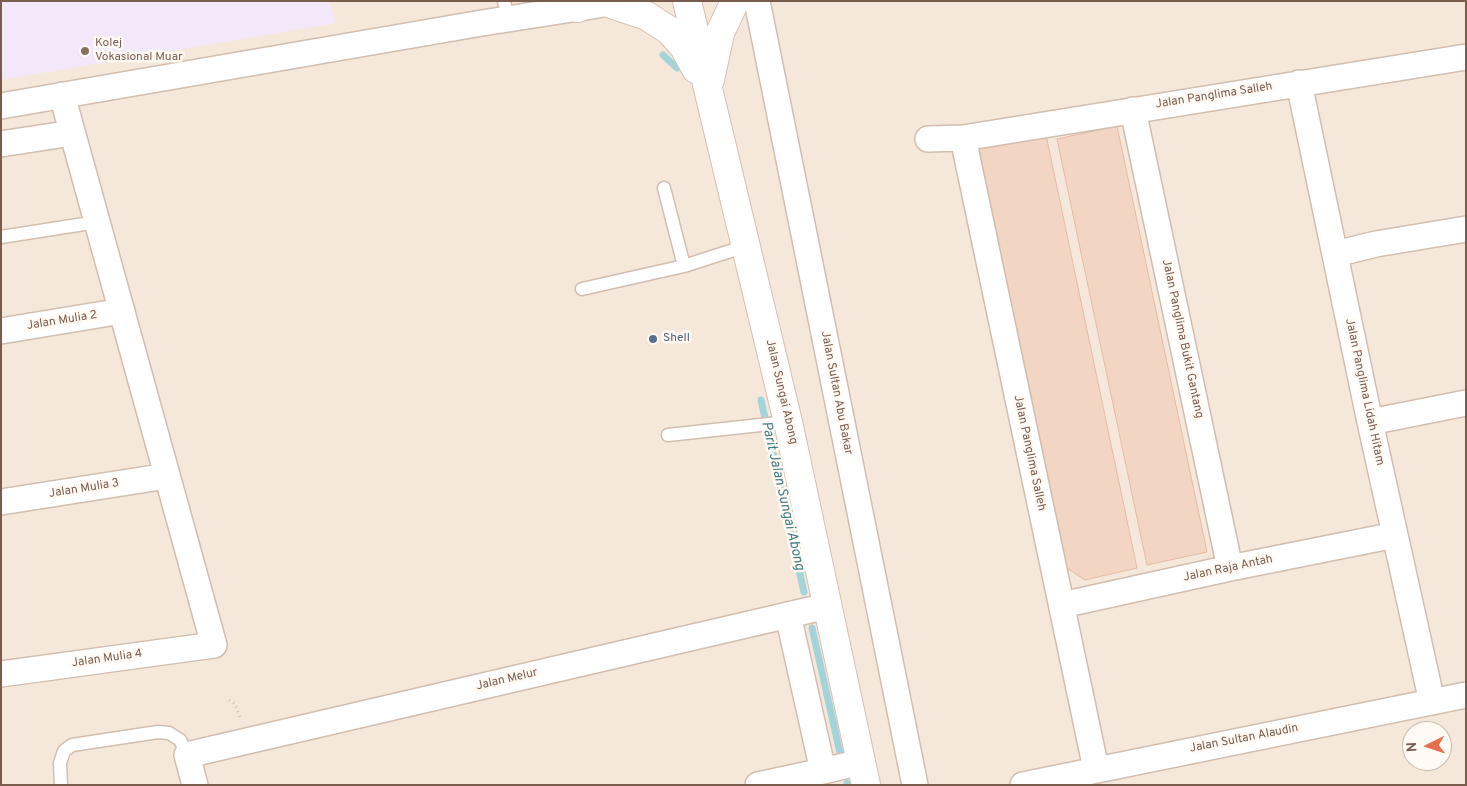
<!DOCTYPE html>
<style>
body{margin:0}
#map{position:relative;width:1467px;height:786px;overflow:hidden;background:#fdf6ec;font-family:Overpass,sans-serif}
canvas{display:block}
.frame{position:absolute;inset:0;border:2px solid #7a5c4d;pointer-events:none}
.north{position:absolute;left:1402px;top:721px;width:50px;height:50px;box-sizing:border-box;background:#fffaf3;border:1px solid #cabbb1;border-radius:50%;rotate:266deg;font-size:14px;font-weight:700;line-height:20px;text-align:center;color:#7a5c4d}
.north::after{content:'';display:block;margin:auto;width:18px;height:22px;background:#e76f51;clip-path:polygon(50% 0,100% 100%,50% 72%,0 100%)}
</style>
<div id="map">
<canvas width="1467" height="786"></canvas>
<div class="frame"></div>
<div class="north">N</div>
</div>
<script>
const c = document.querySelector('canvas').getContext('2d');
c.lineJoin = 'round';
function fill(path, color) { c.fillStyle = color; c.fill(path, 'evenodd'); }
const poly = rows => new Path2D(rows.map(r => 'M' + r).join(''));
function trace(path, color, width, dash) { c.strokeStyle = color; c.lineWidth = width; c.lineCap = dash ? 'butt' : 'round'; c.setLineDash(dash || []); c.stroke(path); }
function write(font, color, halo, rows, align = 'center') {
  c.font = font + ' Overpass,sans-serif'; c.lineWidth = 5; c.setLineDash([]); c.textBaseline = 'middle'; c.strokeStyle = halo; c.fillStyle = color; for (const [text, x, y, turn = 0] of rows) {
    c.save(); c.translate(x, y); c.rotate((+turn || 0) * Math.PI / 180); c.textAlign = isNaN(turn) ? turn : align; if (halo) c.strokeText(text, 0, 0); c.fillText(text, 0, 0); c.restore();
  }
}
const residential = poly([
 [1,1,1466,1,1466,785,1,785],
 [1412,731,1442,731,1442,761,1412,761]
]);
const education = poly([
 [1,1,329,1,336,23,1,80]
]);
const stream = poly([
 [663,55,677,68],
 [761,400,804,592],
 [812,628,840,753],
 [847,783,847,785]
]);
const building = poly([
 [1117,126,1207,552,1147,565,1057,139,1117,126],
 [1046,135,1137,568,1085,580,1064,566,977,149,1046,135]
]);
const path = poly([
 [229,700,235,704,241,720]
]);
const lane = poly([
 [504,1,508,19],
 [664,188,684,266],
 [1,237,97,222],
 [582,289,684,266,746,246],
 [668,435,788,422],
 [61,785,60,763,64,751,72,745,158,732,169,733,180,740,187,755]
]);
const street = poly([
 [757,1,915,785],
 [1299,83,1370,422,1432,702],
 [1,106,482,23,598,5],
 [1133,110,1230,568],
 [963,138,1096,769],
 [928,139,963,138,1466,57],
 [1,144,72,133],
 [1335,254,1376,244,1466,229],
 [1,331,122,311],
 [1370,422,1466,403],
 [1,502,167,476],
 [1062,605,1230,568,1395,535],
 [788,615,823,771],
 [1,674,214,645,62,95],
 [195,785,187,755,827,606],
 [758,785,823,771,861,762],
 [1023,785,1466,695]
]);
const secondary = poly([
 [687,1,788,422,866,785],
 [608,3,647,16,670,31,684,47,696,69],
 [578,8,589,1],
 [710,80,720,33,735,1]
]);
const markers = [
 [85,51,5,"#8d6e63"],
 [653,339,5,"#5c6f8a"]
];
const educationNames = [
 ["Kolej",95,44],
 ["Vokasional Muar",95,58]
];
const streetNames = [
 ["Jalan Panglima Salleh",1214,96,-9],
 ["Jalan Mulia 2",62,321,-9],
 ["Jalan Panglima Bukit Gantang",1182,339,78],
 ["Jalan Sungai Abong",781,392,77],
 ["Jalan Panglima Lidah Hitam",1364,392,78],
 ["Jalan Sultan Abu Bakar",836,393,79],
 ["Jalan Panglima Salleh",1029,453,78],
 ["Jalan Mulia 3",84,489,-9],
 ["Jalan Raja Antah",1228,569,-12],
 ["Jalan Mulia 4",107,659,-8],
 ["Jalan Melur",507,680,-13],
 ["Jalan Sultan Alaudin",1244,739,-11]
];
const serviceNames = [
 ["Shell",663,339]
];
const waterNames = [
 ["Parit Jalan Sungai Abong",782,496,77]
];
fill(residential, '#f5e8da');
fill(education, '#f3e8fa');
trace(stream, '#a5d3da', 7);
fill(building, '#f3d5c3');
trace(building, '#e6bba3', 1);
trace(lane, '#d1beb0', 15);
trace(street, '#d1beb0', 28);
trace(secondary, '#d6c0b0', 30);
trace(path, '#d9b8a5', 3, [1, 4]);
trace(lane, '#fff', 12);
trace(street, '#fff', 25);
trace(secondary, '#fff', 28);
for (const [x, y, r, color] of markers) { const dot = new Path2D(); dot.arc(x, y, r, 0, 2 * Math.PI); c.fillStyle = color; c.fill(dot); trace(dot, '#fffaf3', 2); }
write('12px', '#785e54', '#fffaf3', educationNames, 'left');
write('12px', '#7a5c4d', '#fffaf3', streetNames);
write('12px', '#4e5e75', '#fffaf3', serviceNames, 'left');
write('italic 14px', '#437c86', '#fffaf3', waterNames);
</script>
